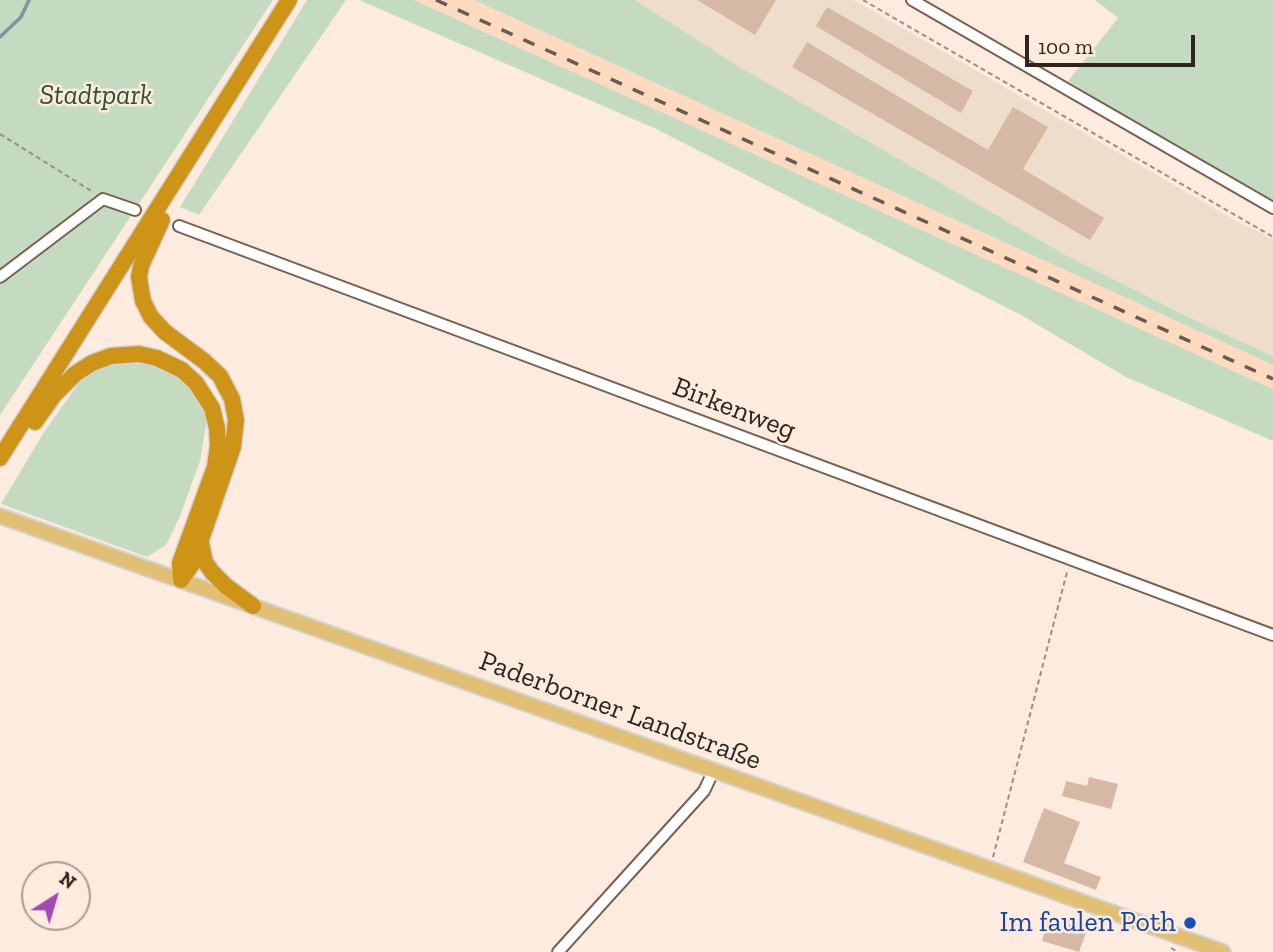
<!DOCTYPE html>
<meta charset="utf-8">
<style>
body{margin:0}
#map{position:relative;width:1273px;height:952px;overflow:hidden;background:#fdebdf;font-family:"Zilla Slab",serif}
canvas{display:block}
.north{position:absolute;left:21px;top:861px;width:70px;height:70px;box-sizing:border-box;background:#fdebdf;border:2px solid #ab9c91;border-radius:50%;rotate:37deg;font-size:19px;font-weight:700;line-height:28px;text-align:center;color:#2f251d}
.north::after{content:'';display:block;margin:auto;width:24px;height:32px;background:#a249b5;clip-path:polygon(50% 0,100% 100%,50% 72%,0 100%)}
.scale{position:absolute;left:1025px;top:35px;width:170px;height:32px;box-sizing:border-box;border:4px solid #2f251d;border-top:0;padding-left:9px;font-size:21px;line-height:24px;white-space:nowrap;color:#2f251d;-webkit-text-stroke:5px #fdebdf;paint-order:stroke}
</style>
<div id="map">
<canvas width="1273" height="952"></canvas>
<div class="north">N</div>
<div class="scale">100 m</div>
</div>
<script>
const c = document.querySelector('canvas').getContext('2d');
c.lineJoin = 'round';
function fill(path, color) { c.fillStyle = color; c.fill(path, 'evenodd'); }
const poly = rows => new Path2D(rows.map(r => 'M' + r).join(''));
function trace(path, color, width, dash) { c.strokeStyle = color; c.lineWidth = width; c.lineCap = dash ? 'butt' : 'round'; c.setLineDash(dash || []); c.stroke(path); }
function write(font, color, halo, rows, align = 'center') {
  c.font = font + ' "Zilla Slab",serif'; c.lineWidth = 5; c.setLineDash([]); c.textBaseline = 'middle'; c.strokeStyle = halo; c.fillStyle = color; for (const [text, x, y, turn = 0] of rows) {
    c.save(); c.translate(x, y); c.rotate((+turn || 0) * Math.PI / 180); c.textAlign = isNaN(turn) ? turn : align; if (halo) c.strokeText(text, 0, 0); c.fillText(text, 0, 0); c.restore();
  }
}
const commercial = poly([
 [635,0,854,0,1238,222,1273,239,1273,356,1188,317,1062,253,738,66]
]);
const built = poly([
 [414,0,474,0,1273,365,1273,389]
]);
const green = poly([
 [0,0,273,0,0,415],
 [307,0,346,0,199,215,180,207],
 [359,0,414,0,1273,389,1273,441,1126,377,1021,315,654,128],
 [474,0,635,0,738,66,1062,253,1188,317,1273,356,1273,365],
 [1095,0,1273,0,1273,201,1127,118,1068,81,1118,18],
 [127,362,156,366,178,377,196,395,207,420,200,461,180,516,166,545,147,557,1,504,44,432,81,380,102,368]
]);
const stream = poly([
 [0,37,21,17,29,0]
]);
const building = poly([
 [697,0,776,0,755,35],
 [827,7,973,91,961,113,816,26],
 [807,42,988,150,1013,107,1048,127,1023,169,1104,218,1090,240,792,67],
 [1089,777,1118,784,1111,809,1062,796,1066,781,1087,786],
 [1044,808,1080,822,1064,863,1101,877,1096,890,1023,862],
 [1049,917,1087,930,1079,952,1042,941]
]);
const path = poly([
 [863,0,1273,237],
 [0,134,93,192],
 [993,857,1067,572],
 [1171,948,1178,952]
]);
const minor = poly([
 [912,0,1273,208],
 [179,226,1273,635],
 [0,277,103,199,135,210],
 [558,952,704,791,714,770]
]);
const major = poly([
 [0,516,1223,952]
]);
const highway = poly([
 [162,220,141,266,139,277,143,301,151,317,165,332,204,361,220,376,232,399,236,420,233,447,193,563,181,580],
 [35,422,54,395,75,374,92,363,111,356,139,354,157,358,182,370,196,383,212,408,217,428,218,445,215,467,180,563,181,580],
 [0,458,289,0],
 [201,543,205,562,212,572,226,586,253,606]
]);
const rail = poly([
 [436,0,1273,379]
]);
const markers = [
 [1190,923,7,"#1a4fb4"]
];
const parkNames = [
 ["Stadtpark",96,96]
];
const streetNames = [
 ["Birkenweg",734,409,21],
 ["Paderborner Landstraße",620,711,20]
];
const transitNames = [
 ["Im faulen Poth",1176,923]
];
fill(commercial, '#efddcc');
fill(built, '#fedac1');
fill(green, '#c4dbc2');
trace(stream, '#7b979b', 3.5);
fill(building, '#d6b9a5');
trace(minor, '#79604e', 14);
trace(major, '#d5d3d2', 18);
trace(highway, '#d5d3d2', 19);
trace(path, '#9b8d83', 2, [5, 3.5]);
trace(minor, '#fff', 10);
trace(major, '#e1bf74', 14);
trace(highway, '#cd9418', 16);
trace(rail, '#675b52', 3.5, [12, 12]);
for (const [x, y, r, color] of markers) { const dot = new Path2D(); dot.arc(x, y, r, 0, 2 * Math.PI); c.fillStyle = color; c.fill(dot); trace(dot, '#fdebdf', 2.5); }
write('italic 28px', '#2b522a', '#fdebdf', parkNames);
write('28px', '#2f251d', '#fdebdf', streetNames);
write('28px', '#164399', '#fdebdf', transitNames, 'right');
</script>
